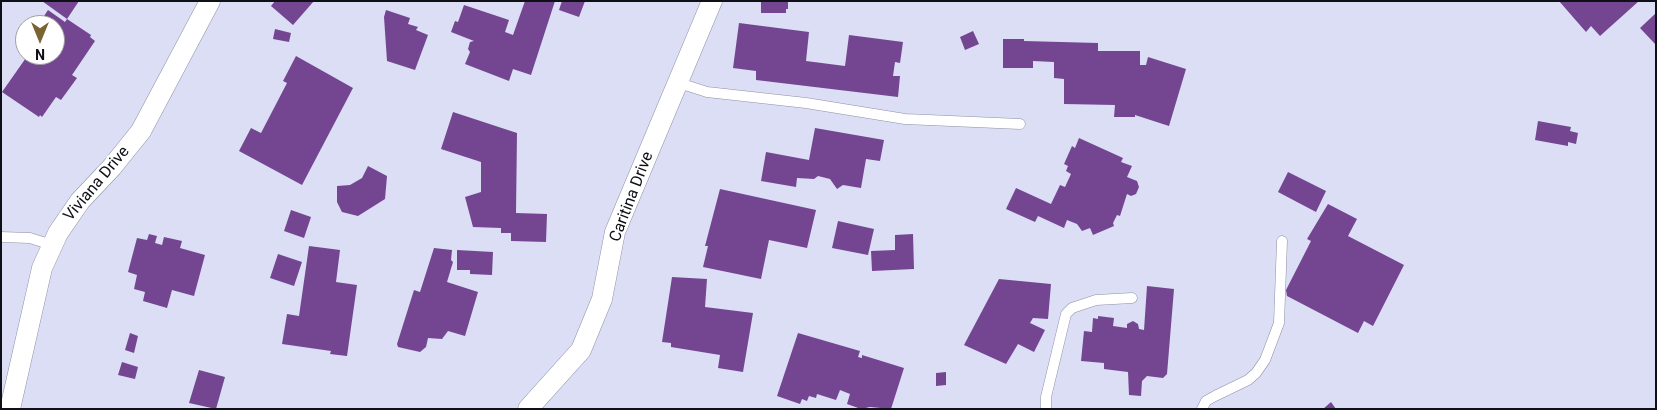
<!DOCTYPE html>
<style>
body{margin:0}
#map{position:relative;width:1657px;height:410px;overflow:hidden;background:#dbdef5;font-family:Roboto,sans-serif}
canvas{display:block}
.frame{position:absolute;inset:0;border:2px solid #0f1017;pointer-events:none}
.north{position:absolute;left:15px;top:15px;width:50px;height:50px;box-sizing:border-box;background:#fff;border:1px solid #9f9fa2;border-radius:50%;rotate:180deg;font-size:14px;font-weight:700;line-height:20px;text-align:center;color:#0f1017}
.north::after{content:'';display:block;margin:auto;width:18px;height:22px;background:#7c6334;clip-path:polygon(50% 0,100% 100%,50% 72%,0 100%)}
</style>
<div id="map">
<canvas width="1657" height="410"></canvas>
<div class="frame"></div>
<div class="north">N</div>
</div>
<script>
const c = document.querySelector('canvas').getContext('2d');
c.lineJoin = 'round';
function fill(path, color) { c.fillStyle = color; c.fill(path, 'evenodd'); }
const poly = rows => new Path2D(rows.map(r => 'M' + r).join(''));
function trace(path, color, width, dash) { c.strokeStyle = color; c.lineWidth = width; c.lineCap = dash ? 'butt' : 'round'; c.setLineDash(dash || []); c.stroke(path); }
function write(font, color, halo, rows, align = 'center') {
  c.font = font + ' Roboto,sans-serif'; c.lineWidth = 5; c.setLineDash([]); c.textBaseline = 'middle'; c.strokeStyle = halo; c.fillStyle = color; for (const [text, x, y, turn = 0] of rows) {
    c.save(); c.translate(x, y); c.rotate((+turn || 0) * Math.PI / 180); c.textAlign = isNaN(turn) ? turn : align; if (halo) c.strokeText(text, 0, 0); c.fillText(text, 0, 0); c.restore();
  }
}
const building = poly([
 [42,1,79,1,67,19],
 [275,1,314,1,293,25,271,6],
 [525,1,555,1,531,75,513,69,509,81,465,64,470,52,468,49,470,42,474,41,451,32,455,21,458,22,464,5,509,20,505,32,513,35],
 [562,1,585,1,579,17,559,10],
 [761,1,788,1,788,9,786,9,786,13,761,13],
 [1559,1,1639,1,1600,36,1591,26,1586,32],
 [48,10,65,22,67,19,91,35,90,37,95,41,72,75,77,78,61,100,56,97,42,117,40,115,39,117,2,92,28,55,55,55,55,25,38,25],
 [386,10,410,18,408,24,418,27,416,30,428,35,415,70,387,61,384,17],
 [1656,13,1656,45,1640,28],
 [739,23,809,32,806,61,845,66,849,35,903,42,900,63,895,62,893,76,900,76,898,97,756,80,756,71,733,68],
 [275,29,291,33,289,42,273,39],
 [973,31,979,44,965,50,960,37],
 [1003,39,1024,39,1024,41,1098,43,1098,51,1140,51,1140,65,1146,65,1148,57,1186,69,1169,126,1135,115,1135,117,1114,117,1115,105,1064,104,1064,79,1054,78,1054,62,1033,61,1033,68,1003,68],
 [296,56,353,88,302,185,239,151,251,128,261,133,287,83,283,81],
 [453,112,517,133,516,213,547,214,546,242,511,241,511,233,501,233,501,228,473,227,465,197,481,192,481,162,441,149],
 [1538,121,1571,127,1570,131,1578,133,1576,144,1568,142,1568,146,1535,140],
 [815,128,884,140,880,161,866,159,861,188,843,185,837,189,830,179,818,176,814,179,797,178,796,187,761,181,766,152,809,160],
 [1079,138,1123,158,1121,162,1132,166,1127,177,1137,181,1139,187,1136,194,1131,196,1127,194,1120,216,1117,215,1113,223,1114,226,1093,235,1090,228,1082,231,1077,224,1067,220,1064,228,1038,216,1035,222,1006,209,1016,188,1051,204,1060,185,1065,187,1071,174,1066,171,1068,166,1064,164,1072,146,1075,148],
 [368,166,387,176,385,199,358,216,342,212,337,202,337,186,350,185,362,178],
 [1288,172,1326,191,1316,212,1278,192],
 [720,189,816,210,807,248,769,240,761,279,703,267,708,246,705,246],
 [1328,204,1357,219,1348,236,1404,265,1373,326,1364,321,1358,333,1287,296,1286,290,1311,241,1307,239],
 [291,210,311,217,304,238,284,231],
 [838,221,874,229,868,255,832,248],
 [149,234,157,236,155,243,162,245,164,237,182,241,180,248,205,255,194,296,172,290,167,308,143,301,145,292,134,289,137,275,128,272,137,238,147,240],
 [913,234,914,269,872,271,871,251,895,250,895,235],
 [309,246,340,250,336,282,357,285,347,356,330,354,331,351,282,344,287,314,299,316],
 [434,248,452,250,451,260,453,262,447,282,478,292,465,336,448,331,442,339,428,338,426,347,420,352,398,347,397,344,414,290,420,292],
 [457,250,493,252,492,275,470,274,470,270,457,270],
 [278,254,302,262,294,286,270,278],
 [672,277,707,279,705,307,753,313,743,372,718,368,720,355,671,347,671,343,662,342],
 [999,279,1051,284,1048,319,1033,318,1030,323,1045,330,1034,352,1018,344,1006,364,964,345],
 [1147,286,1174,289,1167,374,1163,378,1147,376,1142,381,1141,396,1129,395,1128,372,1104,369,1104,363,1081,361,1084,331,1092,332,1093,318,1098,319,1098,316,1114,318,1113,326,1127,328,1127,324,1133,321,1138,324,1139,329,1144,330],
 [130,333,138,336,134,353,125,350],
 [798,333,860,351,858,357,862,358,862,355,904,368,891,409,870,407,861,409,847,404,850,394,840,390,836,400,817,394,816,398,809,396,807,401,802,399,800,404,777,396],
 [122,362,138,367,135,379,118,375],
 [199,370,225,377,216,409,189,403],
 [946,372,946,385,936,386,936,373],
 [1331,402,1336,409,1323,409]
]);
const service = poly([
 [679,83,707,92,806,103,905,119,1020,124],
 [1,237,30,238,52,245],
 [1046,409,1046,397,1066,314,1072,308,1096,300,1132,298],
 [1202,409,1206,401,1215,396,1248,380,1256,373,1265,360,1279,323,1282,241]
]);
const minor = poly([
 [10,409,42,268,58,233,80,201,112,167,141,131,210,1],
 [528,409,581,350,602,299,615,232,712,1]
]);
const streetNames = [
 ["Viviana Drive",97,184,-50],
 ["Caritina Drive",632,197,-69]
];
fill(building, '#744691');
trace(service, '#8d90a5', 11);
trace(minor, '#8d90a5', 21);
trace(service, '#fff', 10);
trace(minor, '#fff', 20);
write('16px', '#0f1017', '#fff', streetNames);
</script>
